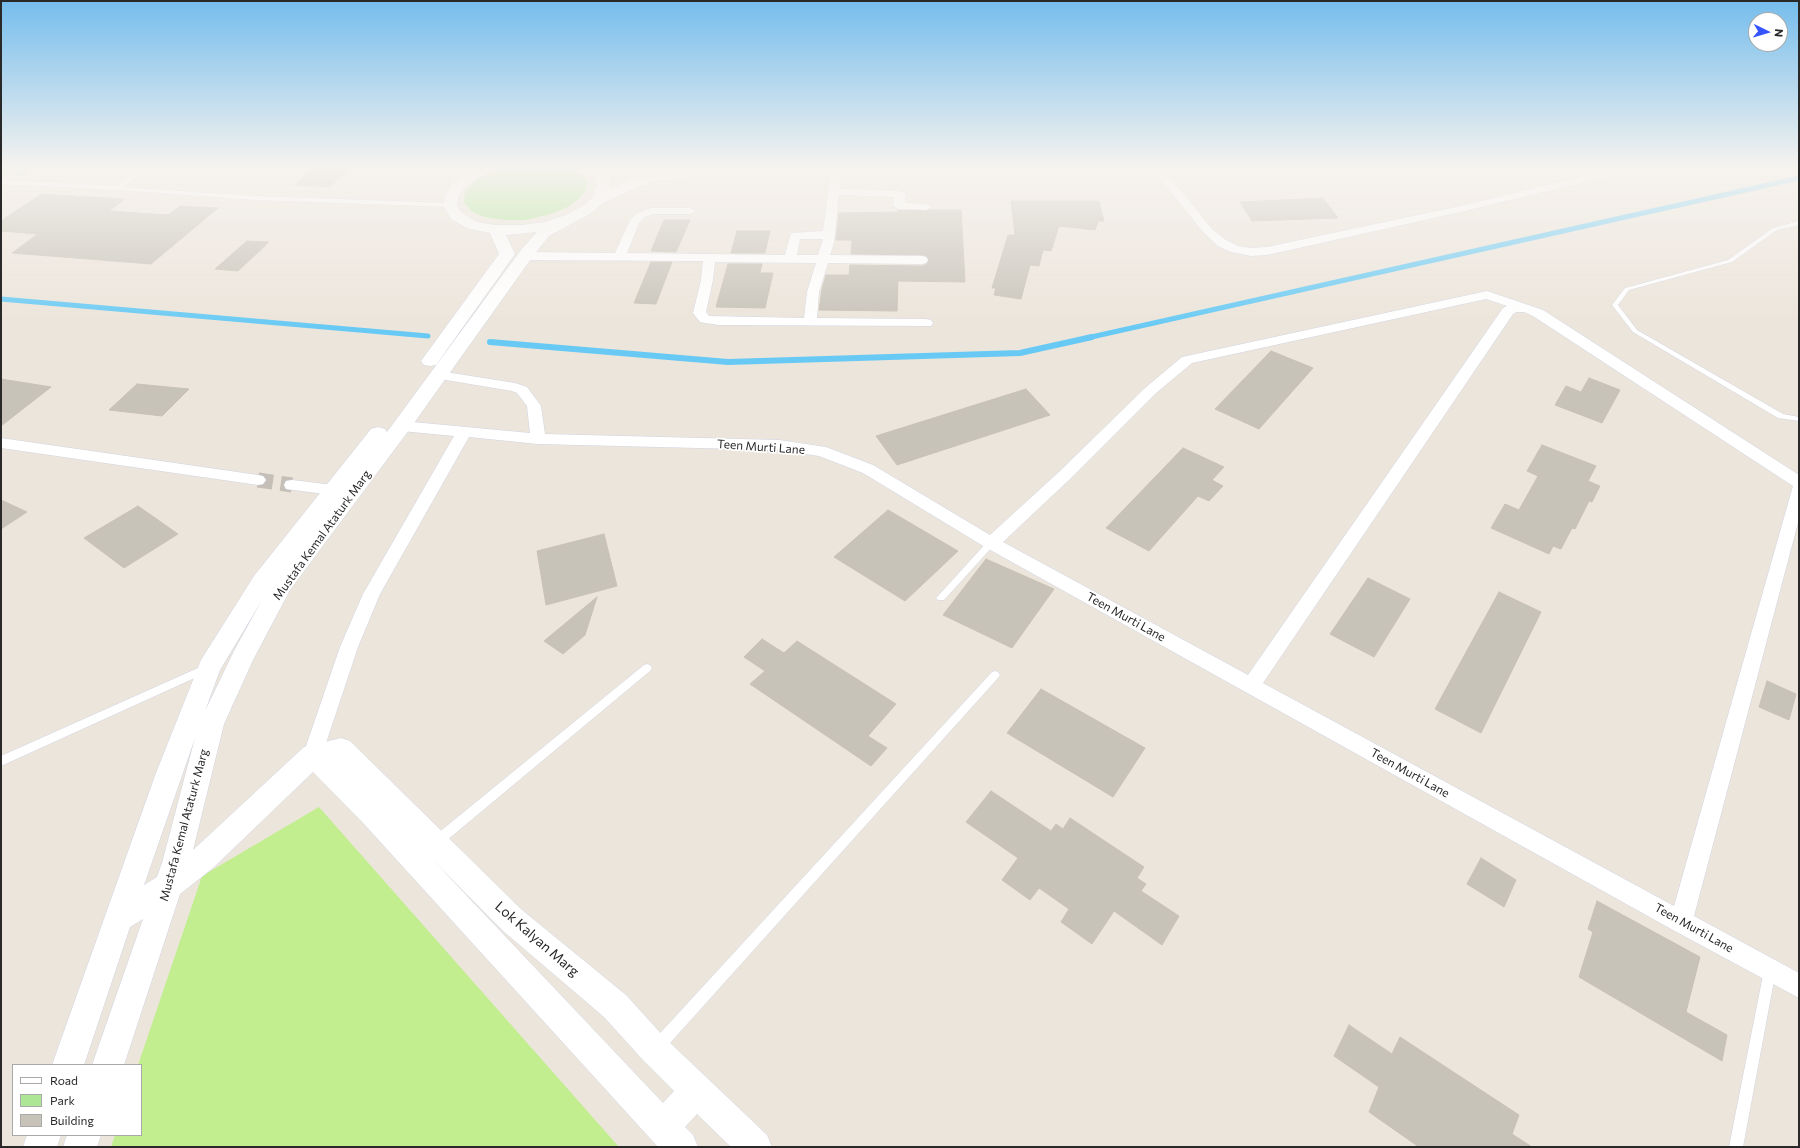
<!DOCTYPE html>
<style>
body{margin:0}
#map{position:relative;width:1800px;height:1148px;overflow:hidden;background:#ece5db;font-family:Commissioner,sans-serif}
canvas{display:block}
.frame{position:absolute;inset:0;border:2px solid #292929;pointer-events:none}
.legend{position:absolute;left:12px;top:1064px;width:130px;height:72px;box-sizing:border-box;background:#fff;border:1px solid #a9a9a9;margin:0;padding:5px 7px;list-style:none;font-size:12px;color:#292929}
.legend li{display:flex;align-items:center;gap:8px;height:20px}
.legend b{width:20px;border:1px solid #a9a9a9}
.north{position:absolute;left:1748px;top:12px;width:40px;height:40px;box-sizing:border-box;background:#fff;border:1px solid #a9a9a9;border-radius:50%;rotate:95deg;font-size:11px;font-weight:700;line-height:16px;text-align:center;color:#292929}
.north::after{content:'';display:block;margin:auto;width:14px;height:18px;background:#3553ff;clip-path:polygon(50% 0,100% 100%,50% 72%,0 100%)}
</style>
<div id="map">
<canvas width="1800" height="1148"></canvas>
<div class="frame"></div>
<ul class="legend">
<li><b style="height:5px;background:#fff"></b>Road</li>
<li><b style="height:11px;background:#ade694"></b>Park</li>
<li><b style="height:11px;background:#c7c3b9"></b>Building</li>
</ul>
<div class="north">N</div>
</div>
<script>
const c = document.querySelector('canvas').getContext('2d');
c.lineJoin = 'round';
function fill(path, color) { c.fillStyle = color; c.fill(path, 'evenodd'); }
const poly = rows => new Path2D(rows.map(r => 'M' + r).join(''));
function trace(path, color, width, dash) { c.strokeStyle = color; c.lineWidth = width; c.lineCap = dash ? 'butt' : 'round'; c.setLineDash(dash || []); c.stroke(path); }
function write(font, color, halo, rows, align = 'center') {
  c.font = font + ' Commissioner,sans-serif'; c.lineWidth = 3.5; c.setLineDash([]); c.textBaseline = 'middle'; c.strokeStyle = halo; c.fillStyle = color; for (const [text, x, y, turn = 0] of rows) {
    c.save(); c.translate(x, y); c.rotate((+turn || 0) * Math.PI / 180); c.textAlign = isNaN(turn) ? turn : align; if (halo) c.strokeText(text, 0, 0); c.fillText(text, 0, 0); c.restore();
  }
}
const green = poly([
 [509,166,572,168,582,174,587,182,586,190,579,199,566,208,547,215,525,220,504,220,484,217,471,211,464,202,465,192,474,182,488,173]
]);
const pitch = poly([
 [1,166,37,166,23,176,1,174],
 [319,807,619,1147,111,1147,115,1135,141,1135,141,1065,138,1065,202,876]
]);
const streamFar1 = poly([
 [1,299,428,336],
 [1087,338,1799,178]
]);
const stream = poly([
 [490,342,728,362,1020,353,1092,337]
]);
const building = poly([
 [314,166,351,166,330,187,295,185,314,166],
 [41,194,125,199,109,211,168,215,180,206,218,208,151,264,12,253,38,234,1,231,1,221,41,194],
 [1323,198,1338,218,1252,221,1240,202,1323,198],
 [1011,201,1099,201,1104,221,1098,221,1095,230,1059,226,1051,251,1043,250,1039,266,1030,265,1021,299,994,295,996,288,992,288,1008,235,1015,235,1011,201],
 [898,210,961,210,965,282,898,281,897,311,819,310,822,289,826,275,849,275,850,265,922,266,927,264,929,259,926,256,922,255,851,254,852,240,836,240,839,213,898,212,898,210],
 [664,220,690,220,676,252,651,251,664,220],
 [737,231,770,231,765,253,731,253,737,231],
 [247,241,269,242,238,271,215,269,247,241],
 [651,262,672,262,656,304,634,303,651,262],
 [728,264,762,264,760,273,773,273,765,308,716,307,728,264],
 [1271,351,1313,368,1259,429,1215,409,1271,351],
 [1589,378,1620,390,1602,423,1555,405,1566,386,1581,392,1589,378],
 [1,379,51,387,1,426,1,379],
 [137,384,189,389,162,416,109,410,137,384],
 [1026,389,1050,415,897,465,876,436,1026,389],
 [1542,445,1596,466,1588,481,1600,486,1592,502,1589,501,1575,529,1572,528,1561,549,1553,546,1549,554,1491,528,1505,504,1519,510,1538,476,1527,471,1542,445],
 [1183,448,1224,467,1212,480,1223,486,1209,501,1198,496,1149,551,1106,528,1183,448],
 [1,500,27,512,1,529,1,500],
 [138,506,178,534,124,568,84,538,138,506],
 [888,510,958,551,905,601,834,557,888,510],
 [604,534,617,586,546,605,537,551,604,534],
 [986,559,1054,589,1012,648,943,615,986,559],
 [1368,578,1410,599,1374,657,1330,634,1368,578],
 [1499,592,1541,612,1481,733,1435,709,1499,592],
 [597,597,585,635,563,654,544,641,597,597],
 [762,639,784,653,797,641,896,704,868,736,887,748,871,766,750,684,765,671,744,657,762,639],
 [1767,681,1796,694,1789,720,1759,707,1767,681],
 [1041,689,1145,748,1113,797,1007,733,1041,689],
 [991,791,1051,831,1056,824,1063,829,1070,818,1144,867,1137,878,1146,884,1141,891,1179,916,1162,945,1114,911,1092,944,1061,922,1069,909,1039,888,1030,900,1002,880,1018,858,966,822,991,791],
 [1481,858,1516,880,1504,907,1467,884,1481,858],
 [1597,901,1700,957,1686,1012,1727,1035,1722,1061,1579,977,1593,932,1588,929,1597,901],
 [1349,1025,1392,1054,1400,1037,1519,1115,1512,1134,1532,1147,1419,1147,1369,1112,1379,1087,1334,1056,1349,1025]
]);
const streetTunnel = poly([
 [258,480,292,485]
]);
const lane = poly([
 [143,166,150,166,123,187,255,196,450,203,453,205,450,207,255,200,118,190,1,184,1,180,117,186,143,166],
 [1799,221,1799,225,1777,230,1732,262,1629,290,1618,305,1637,330,1783,414,1799,417,1799,421,1778,418,1633,332,1612,305,1625,288,1728,260,1773,228,1799,221],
 [991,540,994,541,995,543,994,545,944,600,938,600,936,598,938,596,988,541,991,540],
 [207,664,210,665,212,668,210,671,1,766,1,756,207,664],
 [647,664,650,665,652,668,650,671,440,846,436,847,432,846,430,842,432,838,644,665,647,664],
 [995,671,998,672,1000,675,998,678,662,1052,657,1053,652,1052,651,1047,652,1042,992,672,995,671],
 [1770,964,1774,966,1776,970,1743,1147,1729,1147,1764,970,1766,966,1770,964]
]);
const street = poly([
 [832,166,842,166,840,189,900,191,906,194,905,203,926,204,932,207,926,210,899,209,893,206,894,197,839,195,834,243,830,255,922,256,926,257,928,260,926,263,922,264,828,263,819,292,817,318,926,319,931,320,933,323,931,326,719,325,705,323,700,322,693,313,701,280,703,261,524,260,520,259,518,256,520,253,524,252,615,253,630,220,637,213,651,208,690,208,696,211,690,214,653,214,645,217,639,223,627,253,785,255,791,233,823,231,832,166],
 [800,239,823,239,818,255,797,255,800,239],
 [715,262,816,263,807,292,804,318,709,316,706,312,713,280,715,262],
 [1153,166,1161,166,1212,229,1226,240,1238,246,1251,248,1267,247,1465,205,1624,166,1644,166,1643,168,1465,211,1267,255,1251,256,1231,252,1218,246,1204,233,1153,170,1153,166],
 [1487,291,1543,310,1799,475,1799,519,1694,916,1799,973,1799,998,1673,930,985,547,863,473,819,456,779,450,538,444,469,437,380,594,358,647,320,761,313,764,306,761,303,755,340,647,363,594,454,436,402,431,397,429,395,426,397,423,402,421,530,433,527,406,517,393,512,391,434,378,432,375,434,372,439,371,515,383,527,387,541,406,545,434,779,440,826,447,873,465,990,535,1060,471,1145,388,1182,357,1487,291],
 [1486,299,1507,306,1503,308,1248,675,1003,542,1070,479,1155,394,1192,363,1486,299],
 [1516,312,1524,312,1533,316,1793,486,1674,906,1263,683,1513,314,1516,312],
 [1,438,258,475,263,476,266,480,263,484,258,485,1,448,1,438],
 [292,480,333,485,339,486,341,490,339,494,333,495,286,489,284,485,286,481,292,480]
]);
const secondary = poly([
 [480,166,499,166,497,169,476,179,464,188,459,195,457,205,462,213,477,222,495,225,521,225,545,222,568,214,583,206,592,198,597,187,595,177,584,166,661,166,665,170,663,172,714,166,762,166,760,169,755,170,658,181,640,186,603,203,593,212,549,236,533,256,409,430,290,590,253,660,224,724,193,850,304,747,341,738,350,741,522,910,626,995,665,1038,767,1135,772,1147,731,1147,697,1114,685,1127,693,1135,698,1147,658,1147,365,825,313,772,213,868,180,894,124,1065,92,1065,143,919,130,927,84,1065,52,1065,156,773,201,660,254,576,371,429,378,427,385,429,387,432,521,250,537,232,506,235,515,254,436,365,430,366,424,365,421,361,499,254,490,233,467,228,451,219,443,205,445,195,454,182,466,173,480,166],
 [606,173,636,175,651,174,630,180,610,189,609,176,606,173],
 [262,600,234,651,205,711,220,670,262,600],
 [195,738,162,863,157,877,144,885,195,738],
 [432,859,502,930,604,1017,643,1060,674,1091,663,1103,432,859],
 [875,166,954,166,952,169,947,170,882,170,877,169,875,166],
 [1046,166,1288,166,1286,169,1281,170,1193,173,1053,170,1048,169,1046,166],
 [27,1135,61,1135,57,1147,23,1147,27,1135],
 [67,1135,101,1135,97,1147,63,1147,67,1135]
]);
const streetNames = [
 ["Teen Murti Lane",761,447,4],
 ["Mustafa Kemal Ataturk Marg",322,535,-54],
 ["Teen Murti Lane",1126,617,29],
 ["Teen Murti Lane",1410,773,29],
 ["Mustafa Kemal Ataturk Marg",184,825,-75],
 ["Teen Murti Lane",1694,928,29]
];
const nearStreetnames = [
 ["Lok Kalyan Marg",537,939,41]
];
fill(green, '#ade694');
fill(pitch, '#c2ee8f');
trace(streamFar1, '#68caf4', 5);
trace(stream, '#68caf4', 6);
fill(building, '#c7c3b9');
trace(building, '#c8c2b4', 1);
trace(streetTunnel, '#c5bfb7', 15, [15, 8]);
trace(lane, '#d0d3e3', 1);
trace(street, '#d0d3e3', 1);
trace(secondary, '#d0d3e3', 1);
fill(lane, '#fff');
fill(street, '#fff');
fill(secondary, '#fff');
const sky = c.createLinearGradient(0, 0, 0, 327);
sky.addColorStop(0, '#75bded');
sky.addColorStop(0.51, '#f6f3ef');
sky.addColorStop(1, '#f6f3ef00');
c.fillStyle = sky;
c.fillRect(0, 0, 1800, 327);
write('12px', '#292929', '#fff', streetNames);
write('14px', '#292929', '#fff', nearStreetnames);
</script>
